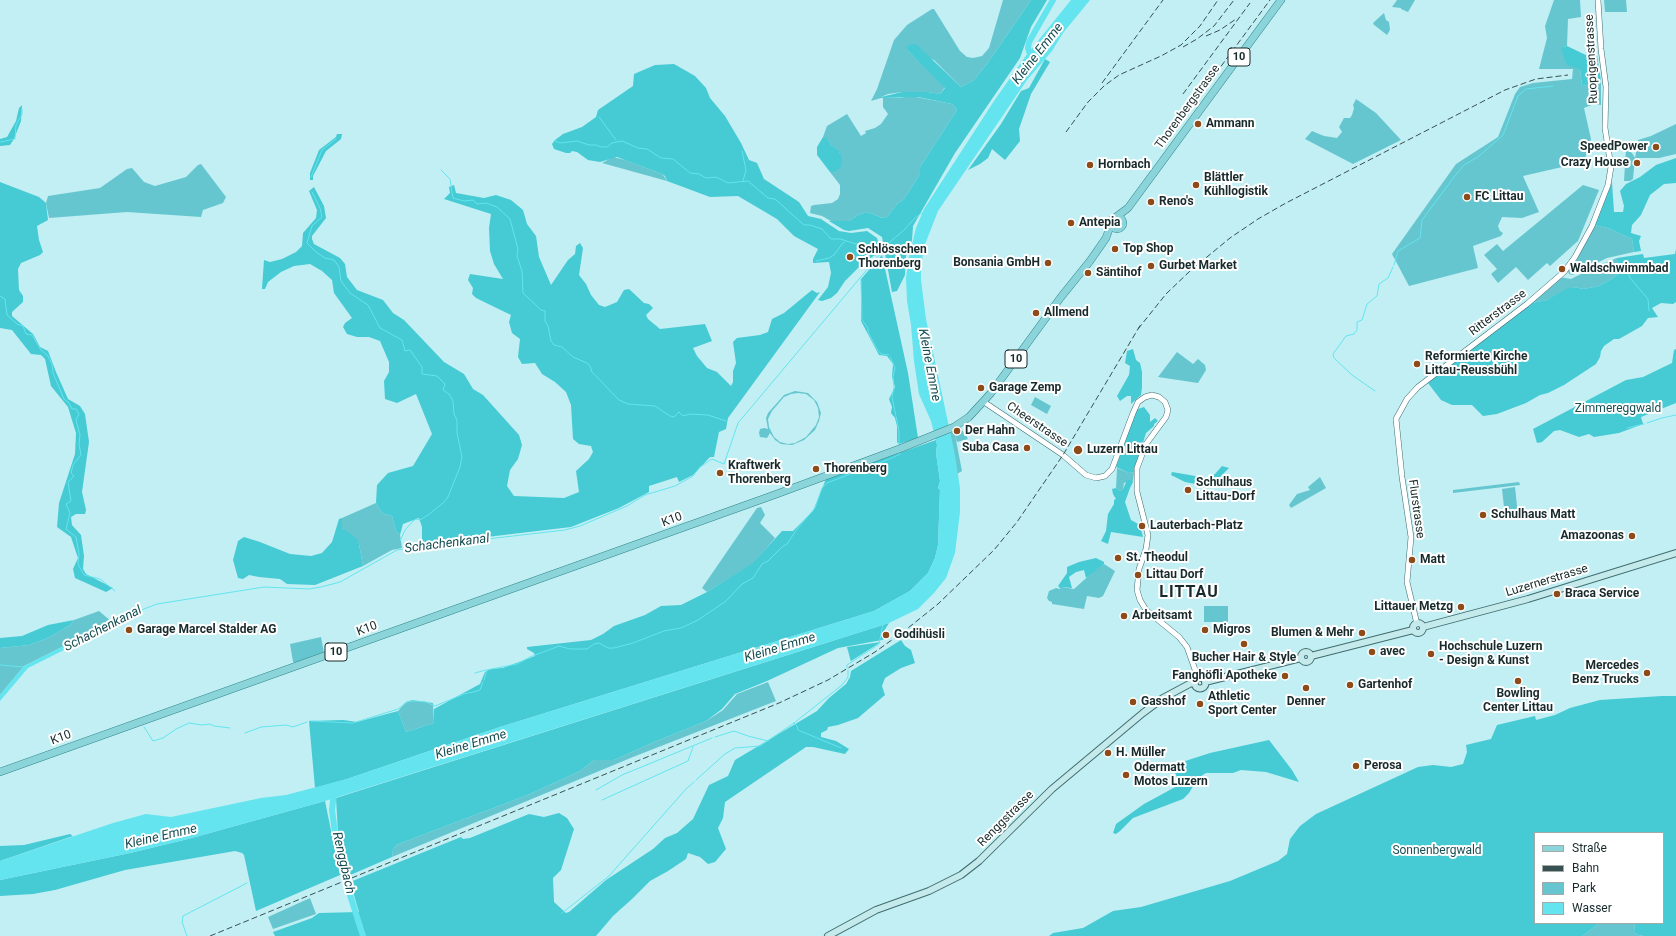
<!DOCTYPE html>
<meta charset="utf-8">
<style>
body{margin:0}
#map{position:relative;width:1676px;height:936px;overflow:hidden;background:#c1eff3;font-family:Roboto,sans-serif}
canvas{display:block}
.legend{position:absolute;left:1534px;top:832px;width:130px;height:92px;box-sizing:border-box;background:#fff;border:1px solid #a3aaaa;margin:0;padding:5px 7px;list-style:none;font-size:12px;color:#182a2b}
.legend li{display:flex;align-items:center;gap:8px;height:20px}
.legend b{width:20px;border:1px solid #a3aaaa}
</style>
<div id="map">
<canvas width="1676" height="936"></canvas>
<ul class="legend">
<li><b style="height:5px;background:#8bd4da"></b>Straße</li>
<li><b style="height:5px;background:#395052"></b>Bahn</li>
<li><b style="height:11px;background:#66c6cf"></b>Park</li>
<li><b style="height:11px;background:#64e4ee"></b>Wasser</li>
</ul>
</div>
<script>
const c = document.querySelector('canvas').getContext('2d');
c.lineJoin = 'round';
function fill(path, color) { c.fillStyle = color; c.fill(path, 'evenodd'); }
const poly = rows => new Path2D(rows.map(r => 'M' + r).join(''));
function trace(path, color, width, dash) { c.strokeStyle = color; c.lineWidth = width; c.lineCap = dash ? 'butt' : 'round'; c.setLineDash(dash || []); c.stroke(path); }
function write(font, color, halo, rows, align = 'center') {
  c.font = font + ' Roboto,sans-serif'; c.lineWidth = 4; c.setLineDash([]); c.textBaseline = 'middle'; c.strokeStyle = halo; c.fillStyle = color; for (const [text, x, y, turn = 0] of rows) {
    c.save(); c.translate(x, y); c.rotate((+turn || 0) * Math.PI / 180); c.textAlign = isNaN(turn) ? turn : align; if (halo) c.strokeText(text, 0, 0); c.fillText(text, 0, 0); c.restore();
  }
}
const green = poly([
 [1003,0,1031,0,987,64,973,81,961,87,934,60,907,50,945,87,940,94,928,92,902,92,888,94,881,97,881,98,871,101,877,89,894,40,907,25,932,9,934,9,960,51,967,57,973,58,982,56,989,48],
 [1397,0,1415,0,1408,12,1401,9,1401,8,1392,7],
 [1554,0,1580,0,1581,17,1568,19,1567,46,1563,47,1580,69,1582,86,1601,81,1601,105,1594,104,1584,108,1591,139,1584,162,1523,176,1539,212,1522,218,1502,217,1498,226,1500,231,1503,233,1501,236,1473,246,1478,268,1409,286,1392,254,1456,164,1498,137,1515,94,1520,87,1533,83,1572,79,1573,69,1539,69,1547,38,1545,26],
 [1604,0,1626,0,1627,12,1605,12],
 [1384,13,1386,20,1389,22,1390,30,1387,35,1373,24,1374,22],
 [911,96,952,104,957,110,920,167,920,174,904,199,897,204,887,217,882,218,868,212,858,215,849,221,831,221,822,216,810,213,811,206,814,205,832,203,838,199,840,194,840,185,830,172,835,172,840,153,831,145,828,140,823,137,827,126,847,114,861,136,866,133,865,131,875,128,881,124,888,114,883,107,883,98,900,98],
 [1356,99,1376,113,1401,140,1353,164,1305,139,1312,131,1324,136,1337,138,1342,132,1339,127,1344,118,1350,118,1352,115,1354,108,1353,105],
 [1676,124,1676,154,1659,158,1635,158,1638,140,1651,136],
 [1626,149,1632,153,1635,158,1633,179,1630,181,1624,181],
 [613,157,625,160,662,174,664,176,667,181,602,163],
 [201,164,226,197,223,203,203,210,201,217,127,212,49,218,46,203,48,196,100,188,127,169,132,168,144,182,155,186,186,177,198,165],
 [1583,185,1599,190,1578,241,1550,266,1547,263,1528,280,1516,267,1498,283,1491,274,1497,269,1484,255,1497,244,1503,251],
 [1594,225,1608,228,1632,239,1634,252,1607,258,1572,275,1569,274,1568,271,1576,261],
 [1617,258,1618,274,1613,278,1599,286,1584,289,1573,287,1547,300,1532,303,1560,277,1571,279,1597,266],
 [1177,352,1193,364,1198,359,1205,365,1206,370,1198,383,1158,377],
 [795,391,808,393,817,402,821,413,819,421,815,430,804,440,792,445,781,444,775,440,770,433,767,438,760,437,759,433,760,429,764,428,768,429,766,418,768,413,784,395],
 [798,393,806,394,814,400,818,408,819,417,816,425,806,437,795,443,788,444,780,442,774,437,769,427,768,419,772,411,784,397,791,394],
 [1035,397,1051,406,1047,414,1031,405],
 [960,429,964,432,968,439,957,442,955,435,962,471,957,474,950,433,955,431,955,434,956,430],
 [1117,468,1129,473,1134,472,1133,482,1132,480,1124,483,1123,489,1120,491,1116,488],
 [1320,477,1326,488,1291,508,1289,505,1297,494,1310,490,1308,487],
 [1519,482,1520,485,1453,493,1453,490],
 [1515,487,1518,515,1505,516,1502,489],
 [376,503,382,513,392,516,396,531,400,535,402,548,392,550,363,566,359,544,342,528,342,518],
 [761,507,765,515,760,523,775,538,754,563,707,592,702,588,757,508],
 [1104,564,1115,571,1103,596,1099,598,1087,596,1084,609,1052,604,1052,602,1049,601,1047,598,1049,591,1056,588,1060,589,1062,587,1074,589,1094,571],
 [1204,606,1228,606,1228,622,1204,622],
 [99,611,112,622,24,666,0,695,0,648,29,645,48,638,70,625,74,620],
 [321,637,324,653,295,663,293,662,290,644],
 [768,682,776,701,633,757,392,857,393,850,396,845,530,794,580,771,594,760,614,760,654,742,706,721,723,710,737,694],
 [412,700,433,703,434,723,406,732,398,711,406,702],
 [310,898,316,914,273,929,268,917],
 [1599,923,1635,923,1634,932,1638,935,1644,936,1583,936]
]);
const forest = poly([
 [1031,0,1047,0,1031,27,1020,58,955,153,913,226,912,240,906,256,905,275,897,291,892,292,882,237,868,228,849,231,844,230,829,221,849,221,858,215,868,212,882,218,887,217,897,204,904,199,920,174,920,167,957,110,952,104,918,97,881,98,881,97,902,92,928,92,940,94,945,88,907,50,908,45,916,44,961,87,973,81,987,64],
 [1567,46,1592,58,1597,55,1601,81,1582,86,1580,69,1567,65,1561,49,1563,47],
 [1045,59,1050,62,1031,94,1019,129,1020,141,1005,160,992,149,988,158,980,164,968,170,1001,124,1021,91,1029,88],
 [674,64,695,76,706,88,710,98,725,116,741,143,749,160,757,163,764,179,799,202,808,216,821,219,839,231,851,233,867,231,877,238,881,250,858,268,845,281,837,293,831,298,822,301,818,300,828,287,831,273,829,262,813,263,813,259,818,249,794,236,777,219,738,196,710,197,667,181,665,176,662,174,617,157,600,162,588,160,577,152,572,151,570,153,566,153,554,149,552,144,555,140,563,134,582,127,596,117,598,110,633,86,634,74,655,65],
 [22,105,21,121,14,139,10,145,0,146,0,139,7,137,16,121,19,108],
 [337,134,342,134,341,139,326,151,313,176,313,180,310,180,310,173,319,150,336,137],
 [823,137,827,138,831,145,839,151,842,159,841,167,835,172,830,172,817,155,817,147],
 [1676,158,1676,183,1664,184,1650,195,1641,215,1632,225,1631,233,1641,236,1639,241,1641,251,1634,252,1632,239,1608,228,1594,225,1612,182,1614,212,1623,212,1624,206,1620,191,1626,184,1640,177,1656,165],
 [0,182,39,197,46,203,48,220,37,226,39,240,43,252,40,255,21,263,18,269,19,290,23,296,23,302,12,312,12,316,33,334,40,347,48,351,56,372,68,399,80,406,85,414,89,442,82,492,86,510,85,514,76,514,71,517,72,525,81,535,84,556,83,569,86,574,113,588,106,592,75,578,73,569,78,558,71,537,57,527,59,503,75,454,76,433,68,407,51,386,45,359,41,355,31,354,12,330,0,328],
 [454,185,456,193,484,198,496,195,511,200,523,210,527,224,536,236,539,257,551,285,568,260,575,254,576,246,580,243,583,248,579,275,586,284,591,295,599,305,605,307,617,302,624,290,629,289,644,303,649,304,653,308,646,315,648,319,660,329,705,324,712,341,693,348,697,356,707,368,717,372,731,386,733,382,733,371,736,363,733,342,737,338,760,335,768,332,772,319,784,313,812,290,817,293,820,292,728,418,726,429,719,432,714,457,710,457,693,475,679,482,677,477,649,486,649,492,619,508,571,527,428,544,422,541,422,527,419,518,403,524,400,535,396,531,392,516,382,513,376,503,377,485,388,473,413,466,432,434,416,394,397,403,385,399,384,381,389,372,389,362,380,341,369,337,357,337,347,334,343,327,345,323,352,318,334,293,332,280,322,271,310,264,294,266,281,272,268,282,265,289,262,289,264,260,270,262,282,259,296,252,302,246,303,233,316,218,317,210,309,191,314,187,324,206,326,218,312,236,312,239,314,244,340,258,345,264,347,277,357,290,383,300,393,313,404,320,444,362,464,374,473,389,483,395,519,435,522,445,518,459,510,470,507,486,514,496,564,498,579,492,576,471,589,459,593,452,591,446,579,444,573,439,571,405,566,392,555,382,542,374,535,363,522,364,518,357,520,339,512,333,509,322,511,315,476,298,472,294,473,288,468,280,470,274,503,279,494,264,490,251,489,228,491,214,444,199,450,193,449,187],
 [1676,249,1676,302,1673,304,1661,303,1652,308,1658,317,1648,318,1642,326,1619,339,1614,339,1604,346,1601,351,1600,357,1596,364,1564,385,1548,393,1540,395,1526,403,1497,414,1483,416,1472,405,1452,405,1441,400,1428,383,1527,304,1547,300,1566,289,1573,287,1584,289,1599,286,1613,278,1618,274,1617,258,1643,254,1644,258,1675,254],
 [882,255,908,373,918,438,899,444,897,442,897,426,895,418,891,413,892,407,889,399,895,387,892,377,893,364,887,356,879,355,861,321,861,279],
 [1133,349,1136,360,1140,363,1142,372,1142,387,1141,395,1131,404,1131,396,1127,396,1120,401,1117,396,1129,375,1130,366,1125,363,1127,351],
 [1676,349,1676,403,1641,417,1643,424,1619,433,1594,437,1589,434,1579,437,1560,430,1554,431,1542,442,1537,443,1533,429,1626,380,1643,377,1672,363,1674,350],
 [1144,407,1150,415,1150,422,1155,418,1158,421,1154,424,1154,426,1146,433,1134,472,1129,473,1116,467,1134,415,1138,409],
 [936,440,937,445,936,453,940,481,938,488,940,490,938,545,935,558,928,573,910,591,874,611,500,727,347,779,315,788,309,721,343,720,357,722,398,711,406,732,434,723,434,709,480,684,485,672,490,669,503,668,535,656,534,653,527,649,527,647,591,640,603,634,614,626,645,615,661,606,681,605,707,592,753,563,782,531,793,531,813,511,826,479],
 [1222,466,1229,468,1210,487,1185,482,1171,475,1172,472,1207,478,1215,474],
 [1127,480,1132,480,1133,482,1130,488,1125,502,1131,520,1140,525,1143,537,1111,532,1108,544,1101,541,1106,531,1108,514,1114,504,1114,500,1116,499,1113,494,1112,489,1116,488,1120,491,1123,489],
 [342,518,342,528,357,539,359,544,363,566,315,585,287,584,280,579,259,577,249,575,243,579,238,578,233,560,238,541,244,537,260,542,290,554,311,556,322,553,332,542,339,519],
 [1096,558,1104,562,1104,564,1086,578,1084,570,1076,572,1069,577,1072,588,1062,587,1061,589,1058,586,1067,573,1067,567,1079,562],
 [74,620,70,625,48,638,29,645,0,648,0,638,22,636,48,625],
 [889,623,882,634,884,639,882,640,838,648,767,681,735,694,722,709,706,721,654,742,614,760,594,760,580,771,530,794,396,845,393,850,392,857,348,876,338,833,336,798],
 [901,640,905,646,911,650,915,663,901,668,885,678,882,686,885,695,858,718,838,725,828,727,827,730,821,733,821,737,836,741,849,749,845,754,813,747,806,747,725,802,723,818,718,828,726,849,715,862,708,864,700,857,688,853,686,859,668,871,650,881,632,899,613,916,596,936,275,936,273,932,312,918,319,913,359,912,350,882,461,837,463,839,470,838,529,814,544,817,559,813,567,818,574,829,561,870,553,878,554,902,566,913,569,912,606,880,653,849,665,838,677,833,693,819,709,785,728,776,735,760,817,711,829,698,846,684,850,677,851,671],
 [881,642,851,661,851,662,847,647],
 [1662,696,1676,696,1676,936,1644,936,1638,935,1634,932,1635,923,1663,923,1663,833,1535,833,1535,923,1599,923,1583,936,1049,936,1053,933,1083,928,1113,911,1141,907,1230,881,1278,861,1287,854,1290,839,1300,826,1316,814,1418,767,1433,765,1451,767,1463,764,1467,752,1466,745,1491,739,1497,725,1535,716,1536,720,1555,715,1570,708,1600,700],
 [1269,740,1292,770,1299,782,1266,772,1241,770,1233,773,1206,773,1198,778,1189,793,1183,799,1133,818,1120,831,1116,834,1113,833,1116,824,1144,804,1179,785,1173,765,1210,753],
 [325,801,340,875,256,911,244,855,242,853,235,851,125,870,55,890,33,894,0,896,0,880,130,853,188,839],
 [70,834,73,836,0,861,0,846,24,845]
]);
const water = poly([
 [1071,0,1090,0,1063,33,1052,51,1027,80,938,211,924,247,921,267,921,280,926,319,955,455,960,488,960,512,955,553,946,578,934,593,918,609,889,623,325,801,188,839,130,853,0,880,0,861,113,823,146,814,171,817,261,798,286,795,347,779,500,727,874,611,910,591,928,573,935,558,938,545,940,490,938,488,940,481,936,453,937,445,931,421,919,394,914,361,911,325,907,301,906,278,909,257,916,228,924,209,994,101,1025,57],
 [136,610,138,613,28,668,0,701,0,695,24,666]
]);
const stream = poly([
 [599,117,616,140],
 [555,141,560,143,577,141,589,145,596,145,601,147,607,147,612,143,622,141,638,148,647,149,661,158,673,159,690,173,699,174,706,178,716,177,728,183,748,181,768,198,775,199,804,225,810,225,822,229,831,239,840,239,856,244,865,244,868,250,876,256],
 [0,142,15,139,16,125,22,114,22,109],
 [742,151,746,170,743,181],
 [441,170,450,179,453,198,464,201,473,200,477,204,486,203,497,207,510,219,518,249,517,256,522,271,523,293,541,310,545,311,545,321,548,326,551,341,554,345,562,347,573,357,587,363,590,366,592,372,619,400,628,404,655,406,670,416,674,417,679,412,683,416,690,414,708,415,726,421],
 [311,177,322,150,336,139],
 [312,192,320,208,322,217,312,226,307,243,316,252,325,258,334,260,339,267,341,281,350,293,368,305,380,328,402,340,405,351,410,350,422,367,422,374,437,376,445,384,443,390,449,394,453,401,454,414,457,420,457,433,462,457,460,467,448,497,443,503,428,515,420,520,416,519,413,521,405,530,400,541],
 [816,261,829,258,834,255,842,244,845,242],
 [1624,261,1630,278,1648,299,1649,311],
 [1394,265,1398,251,1420,238,1422,220,1454,177,1464,165,1478,157,1503,135,1518,96,1526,89,1553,86],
 [861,279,862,320,868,328,868,332,877,349,881,354,889,355],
 [0,296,5,299,7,315,17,324,23,326,26,334,32,335,41,350,48,356,52,364,53,373,64,399,69,403,72,409,76,409,79,414,76,420,80,435,79,444,81,455,73,465,71,473,74,476,68,482,71,501,66,504,70,513,66,529,76,537,79,554,78,564,84,575,100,579,115,591],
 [890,357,895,368,893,377,894,387,892,397,899,431,899,445],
 [1375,391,1352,375,1334,358,1333,354,1346,336,1354,334,1357,330,1357,322,1362,320,1367,304,1377,296,1379,284,1388,278,1393,267],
 [1647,423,1662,418,1676,415],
 [1627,428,1644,424],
 [136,612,157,604,264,587,309,589,321,587,340,582,397,550,409,548,565,530,580,526,627,506,645,495,675,486,693,476,700,467,712,459,724,464,738,423,891,241,904,230,914,219,923,212],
 [0,665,23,667],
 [847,668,847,665,879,644,883,624],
 [475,673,486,670],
 [484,680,487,670,517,664,530,657,559,646,570,649,587,649,594,644,599,643,608,648,614,648,633,643,664,631,681,628,698,620,726,601,742,584,753,578,762,564,768,561,782,547,787,544,797,529,815,508,822,488,827,483,892,458,900,454,900,452],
 [310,721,353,723,398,709,407,702,413,701,426,702,435,706,464,694,477,691,480,690,483,682],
 [794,723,797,726,798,730,841,748],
 [144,727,153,741,163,738,176,729,189,723,202,725,210,724,214,726,230,728],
 [245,733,261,727,286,725,293,727,307,722],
 [715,737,734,731,748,736,768,741],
 [696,780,725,754,735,748,760,746,794,723,842,685,848,677,848,670],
 [596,790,622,775,712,738],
 [602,800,688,761,693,747],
 [562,913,609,876,686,789,694,782],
 [187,936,182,922,183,916,247,883]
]);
const river = poly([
 [1031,58,1028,48,1029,42,1053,0],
 [334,792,332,810,335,833,344,876,363,936]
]);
const tertiary = poly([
 [984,402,1063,455,1086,475,1096,478,1105,476,1112,469,1133,413,1138,402,1145,397,1152,395,1159,397,1165,402,1168,410,1166,417,1146,444,1137,468,1137,492,1148,535,1146,549,1139,569,1137,590,1140,600,1146,610,1179,637,1187,647,1198,678],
 [1417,624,1407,582,1411,537,1402,477,1396,419,1407,399,1418,387,1527,304,1564,272,1575,257,1592,226,1608,185,1611,167,1605,128,1606,87,1601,49,1598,0]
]);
const secondary = poly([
 '1413 628a5 5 0 1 1 10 0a5 5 0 1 1-10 0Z',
 [1423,627,1528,599,1676,553],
 '1301 657a5 5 0 1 1 10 0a5 5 0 1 1-10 0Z',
 [1311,656,1413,630],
 '1194.5 683a5.5 5.5 0 1 1 11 0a5.5 5.5 0 1 1-11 0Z',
 [1205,682,1301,658],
 [828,936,876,910,929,891,961,875,979,861,1052,789,1143,713,1163,698,1195,681]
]);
const primary = poly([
 '1111 223a6 6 0 1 1 12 0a6 6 0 1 1-12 0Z',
 [1116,217,1128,208,1281,0],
 [0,772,774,495,899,449,954,427,969,417,991,393,1061,297,1090,261,1106,238,1111,224]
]);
const rail = poly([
 [1206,36,1220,30,1236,19],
 [1183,47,1197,39,1214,26,1234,0],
 [1102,83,1163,0],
 [1205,88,1270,0],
 [1183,94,1250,3],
 [1066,132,1088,102,1104,86,1119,75,1161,56,1181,45,1200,26,1218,0],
 [1138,329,1166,294,1190,271,1230,238,1258,219,1286,203,1505,90,1536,79,1568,75],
 [210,936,779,703,828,680,875,652,903,632,938,604,994,550,1017,522,1063,455,1141,324]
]);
const markers = [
 [1198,124,4,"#8d4b1a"],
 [1656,147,4,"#8d4b1a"],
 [1637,163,4,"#8d4b1a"],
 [1090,165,4,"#8d4b1a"],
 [1196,185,4,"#8d4b1a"],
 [1467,197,4,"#8d4b1a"],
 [1151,202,4,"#8d4b1a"],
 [1071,223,4,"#8d4b1a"],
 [1115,249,4,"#8d4b1a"],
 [850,257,4,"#8d4b1a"],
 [1048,263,4,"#8d4b1a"],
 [1151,266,4,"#8d4b1a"],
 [1562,269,4,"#8d4b1a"],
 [1088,273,4,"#8d4b1a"],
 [1036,313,4,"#8d4b1a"],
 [1417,364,4,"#8d4b1a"],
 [981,388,4,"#8d4b1a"],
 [957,431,4,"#8d4b1a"],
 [1027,448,4,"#8d4b1a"],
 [1078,450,5,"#8d4b1a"],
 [816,469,4,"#8d4b1a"],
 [720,473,4,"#8d4b1a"],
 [1188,490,4,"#8d4b1a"],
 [1483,515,4,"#8d4b1a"],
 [1142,526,4,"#8d4b1a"],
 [1632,536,4,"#8d4b1a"],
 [1118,558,4,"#8d4b1a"],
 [1412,560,4,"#8d4b1a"],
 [1138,575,4,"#8d4b1a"],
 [1557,594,4,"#8d4b1a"],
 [1461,607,4,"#8d4b1a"],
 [1124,616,4,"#8d4b1a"],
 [129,630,4,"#8d4b1a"],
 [1205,630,4,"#8d4b1a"],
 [1362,633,4,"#8d4b1a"],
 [886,635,4,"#8d4b1a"],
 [1244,644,4,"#8d4b1a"],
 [1372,652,4,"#8d4b1a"],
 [1431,654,4,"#8d4b1a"],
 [1647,673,4,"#8d4b1a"],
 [1285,676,4,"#8d4b1a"],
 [1518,681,4,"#8d4b1a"],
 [1350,685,4,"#8d4b1a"],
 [1306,688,4,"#8d4b1a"],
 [1133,702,4,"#8d4b1a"],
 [1200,704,4,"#8d4b1a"],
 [1108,753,4,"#8d4b1a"],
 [1356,766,4,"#8d4b1a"],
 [1126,775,4,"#8d4b1a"]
];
const shields = [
 [1239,57,22],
 [1016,359,22],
 [336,652,22]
];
const shieldNames = [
 ["10",1239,57],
 ["10",1016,359],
 ["10",336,652]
];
const streetNames = [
 ["Ruopigenstrasse",1592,59,-93],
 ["Thorenbergstrasse",1188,107,-54],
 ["Ritterstrasse",1498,313,-37],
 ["Cheerstrasse",1037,425,34],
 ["Flurstrasse",1416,509,82],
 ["K10",672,520,-20],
 ["Luzernerstrasse",1547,581,-17],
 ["K10",367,629,-20],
 ["K10",61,738,-20],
 ["Renggstrasse",1006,819,-45]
];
const poiNames = [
 ["Ammann",1206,124],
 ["SpeedPower",1648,147,"right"],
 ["Crazy House",1629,163,"right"],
 ["Hornbach",1098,165],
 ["Blättler",1204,178],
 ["Kühllogistik",1204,192],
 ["FC Littau",1475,197],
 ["Reno's",1159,202],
 ["Antepia",1079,223],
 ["Top Shop",1123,249],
 ["Schlösschen",858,250],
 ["Thorenberg",858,264],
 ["Bonsania GmbH",1040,263,"right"],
 ["Gurbet Market",1159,266],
 ["Waldschwimmbad",1570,269],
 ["Säntihof",1096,273],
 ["Allmend",1044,313],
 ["Reformierte Kirche",1425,357],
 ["Littau-Reussbühl",1425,371],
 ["Garage Zemp",989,388],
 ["Der Hahn",965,431],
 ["Suba Casa",1019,448,"right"],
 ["Luzern Littau",1087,450],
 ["Kraftwerk",728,466],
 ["Thorenberg",728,480],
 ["Thorenberg",824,469],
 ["Schulhaus",1196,483],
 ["Littau-Dorf",1196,497],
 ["Schulhaus Matt",1491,515],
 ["Lauterbach-Platz",1150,526],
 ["Amazoonas",1624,536,"right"],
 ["St. Theodul",1126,558],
 ["Matt",1420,560],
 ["Littau Dorf",1146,575],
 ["Braca Service",1565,594],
 ["Littauer Metzg",1453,607,"right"],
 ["Arbeitsamt",1132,616],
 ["Garage Marcel Stalder AG",137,630],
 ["Migros",1213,630],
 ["Blumen & Mehr",1354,633,"right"],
 ["Godihüsli",894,635],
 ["Hochschule Luzern",1439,647],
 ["- Design & Kunst",1439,661],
 ["avec",1380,652],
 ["Bucher Hair & Style",1244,658,"center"],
 ["Mercedes",1639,666,"right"],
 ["Benz Trucks",1639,680,"right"],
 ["Fanghöfli Apotheke",1277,676,"right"],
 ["Gartenhof",1358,685],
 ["Bowling",1518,694,"center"],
 ["Center Littau",1518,708,"center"],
 ["Athletic",1208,697],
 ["Sport Center",1208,711],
 ["Gasshof",1141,702],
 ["Denner",1306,702,"center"],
 ["H. Müller",1116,753],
 ["Perosa",1364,766],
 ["Odermatt",1134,768],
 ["Motos Luzern",1134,782]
];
const parkNames = [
 ["Zimmereggwald",1618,409],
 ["Sonnenbergwald",1437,851]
];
const waterNames = [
 ["Kleine Emme",1038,54,-52],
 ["Kleine Emme",929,365,79],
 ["Schachenkanal",447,544,-7],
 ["Schachenkanal",103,629,-27],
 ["Kleine Emme",780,648,-17],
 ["Kleine Emme",471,745,-17],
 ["Kleine Emme",161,837,-13],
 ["Renggbach",343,863,77]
];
const districtNames = [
 ["LITTAU",1189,593]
];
fill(green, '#66c6cf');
fill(forest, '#46cad4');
fill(water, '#64e4ee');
trace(stream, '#64e4ee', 1);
trace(river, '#64e4ee', 6);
trace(tertiary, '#416c6f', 6);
trace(secondary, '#416c6f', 8);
trace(primary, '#30868c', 8);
trace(tertiary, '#fff', 5);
trace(secondary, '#c5eaec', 6);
trace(primary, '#8bd4da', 7);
trace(rail, '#395052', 1, [6, 3]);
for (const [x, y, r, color] of markers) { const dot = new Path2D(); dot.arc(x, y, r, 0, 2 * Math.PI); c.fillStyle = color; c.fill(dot); trace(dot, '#fff', 1.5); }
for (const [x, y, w] of shields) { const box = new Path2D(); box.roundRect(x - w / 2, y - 9, w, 18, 3); c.fillStyle = '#fff'; c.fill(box); trace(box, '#182a2b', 1); }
write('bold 11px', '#182a2b', null, shieldNames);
write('12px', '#182a2b', '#fff', streetNames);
write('bold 12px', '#182a2b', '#fff', poiNames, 'left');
write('12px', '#185054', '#fff', parkNames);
write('italic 13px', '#154d52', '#fff', waterNames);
c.letterSpacing = '1px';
write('bold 16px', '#182a2b', '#fff', districtNames);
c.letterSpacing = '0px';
</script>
